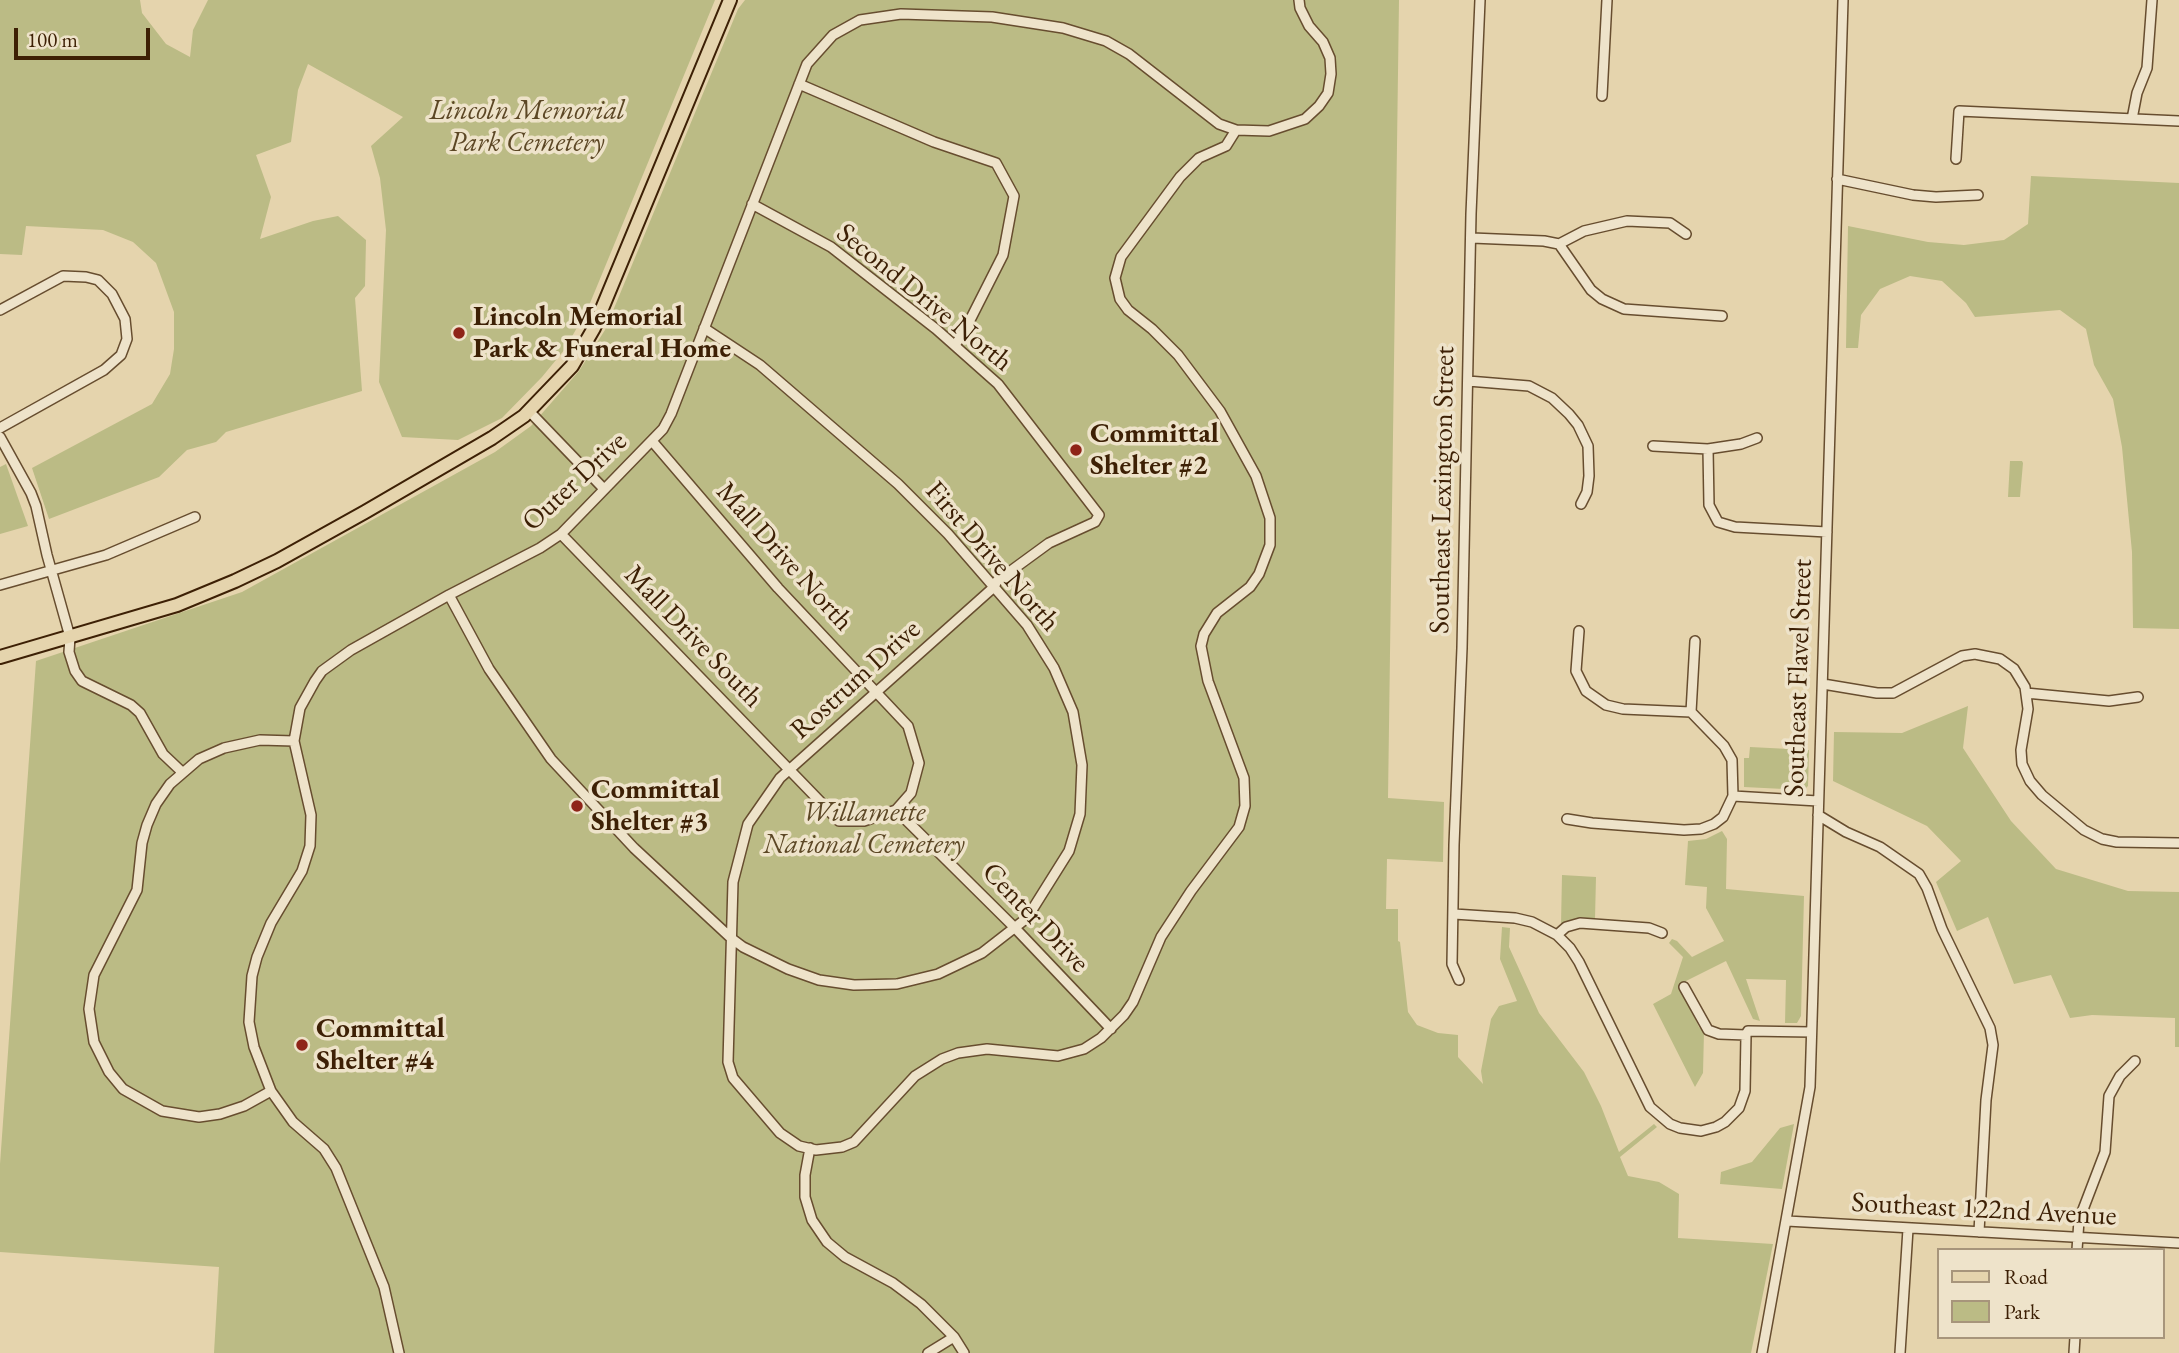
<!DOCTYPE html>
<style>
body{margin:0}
#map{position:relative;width:2179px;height:1353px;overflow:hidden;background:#e5d4ad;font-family:"EB Garamond",serif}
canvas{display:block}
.legend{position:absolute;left:1937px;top:1248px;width:228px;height:91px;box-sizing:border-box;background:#eee3ca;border:2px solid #a7957b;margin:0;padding:9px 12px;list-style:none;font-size:21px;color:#3d2005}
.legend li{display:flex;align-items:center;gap:14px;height:35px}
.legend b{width:35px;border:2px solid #a7957b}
.scale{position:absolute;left:14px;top:28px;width:136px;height:32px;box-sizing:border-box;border:4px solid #3d2005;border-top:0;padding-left:9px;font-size:21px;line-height:24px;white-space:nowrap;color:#3d2005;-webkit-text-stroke:5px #eee3ca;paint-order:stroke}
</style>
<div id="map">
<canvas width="2179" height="1353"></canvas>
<ul class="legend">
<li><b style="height:9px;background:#e5d4ad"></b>Road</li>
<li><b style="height:19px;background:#bbbb85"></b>Park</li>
</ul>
<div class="scale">100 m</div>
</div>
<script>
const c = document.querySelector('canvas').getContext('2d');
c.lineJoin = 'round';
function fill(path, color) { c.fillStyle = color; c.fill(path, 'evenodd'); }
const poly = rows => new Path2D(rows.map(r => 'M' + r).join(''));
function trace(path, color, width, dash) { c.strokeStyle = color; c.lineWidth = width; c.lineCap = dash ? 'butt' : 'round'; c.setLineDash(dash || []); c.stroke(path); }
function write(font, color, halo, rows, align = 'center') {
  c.font = font + ' "EB Garamond",serif'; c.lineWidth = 7; c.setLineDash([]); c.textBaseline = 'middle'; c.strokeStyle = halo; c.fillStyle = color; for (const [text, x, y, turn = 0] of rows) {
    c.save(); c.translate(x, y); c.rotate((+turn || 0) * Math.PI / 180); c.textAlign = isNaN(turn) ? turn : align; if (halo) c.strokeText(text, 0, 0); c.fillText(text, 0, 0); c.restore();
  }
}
const green = poly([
 [0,0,140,0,142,13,166,44,190,57,193,30,208,0,715,0,588,308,565,349,542,377,502,418,458,440,402,437,379,382,386,230,380,178,371,146,403,117,308,64,298,90,291,142,256,155,271,197,260,239,313,221,338,216,366,240,365,286,355,298,362,391,226,432,216,442,187,450,159,477,49,519,32,468,152,404,170,374,174,349,174,312,156,263,133,242,103,230,26,226,22,255,0,254],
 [745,0,1399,0,1388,798,1444,802,1443,862,1387,859,1386,909,1398,909,1398,941,1400,942,1408,1012,1417,1025,1438,1033,1458,1035,1458,1057,1483,1084,1481,1071,1491,1019,1499,1006,1517,1001,1500,959,1502,927,1510,928,1509,947,1539,1013,1584,1072,1601,1106,1619,1152,1654,1124,1657,1127,1620,1157,1628,1176,1659,1182,1679,1194,1678,1238,1773,1244,1751,1353,214,1353,219,1267,0,1252,0,1164,36,661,242,592,495,452,531,426,579,371,605,330,738,9],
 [2031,176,2179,183,2179,629,2133,628,2132,552,2122,447,2113,399,2094,365,2086,329,2060,310,1975,317,1966,303,1942,281,1910,276,1880,289,1861,315,1858,348,1846,348,1848,226,1928,242,1964,245,2004,240,2028,224],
 [2010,461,2022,461,2023,463,2020,497,2008,497],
 [6,464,28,526,0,534,0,467],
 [1968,706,1963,748,2011,821,2056,869,2128,891,2179,892,2179,1047,2175,1047,2175,1018,2092,1015,2070,1018,2051,975,2014,984,1988,917,1957,931,1936,882,1961,861,1927,826,1833,781,1834,732,1902,733],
 [1750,747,1809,750,1808,786,1804,790,1744,787,1744,758,1749,758],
 [1722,831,1727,839,1726,889,1804,896,1801,1016,1797,1023,1785,1023,1786,980,1746,979,1760,1021,1753,1019,1726,961,1686,981,1682,992,1699,1027,1704,1032,1703,1073,1695,1087,1653,1004,1671,994,1683,957,1669,943,1672,939,1677,941,1692,957,1724,941,1706,908,1707,887,1685,885,1688,841,1706,839],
 [1562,875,1596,877,1595,919,1578,918,1561,925],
 [1794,1124,1782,1189,1720,1184,1721,1172,1752,1162,1780,1128]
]);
const minor = poly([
 [799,84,934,142,996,163,1014,196,1003,255,964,332,955,345],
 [1602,96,1607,0],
 [2132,119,2137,93,2147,68,2152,0],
 [1956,159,1959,111,2179,121],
 [1837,179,1913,195,1936,197,1978,195],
 [752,204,831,247,936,329,998,384,1099,515,1095,522,1049,543,997,581,994,587,780,778,748,824,733,882,728,1062,733,1078,780,1133,799,1146,816,1150,842,1147,854,1142,915,1076,942,1059,958,1053,987,1049,1058,1056,1084,1049,1101,1038,1124,1015,1133,1002,1161,937,1191,891,1239,827,1245,806,1244,778,1208,681,1201,646,1204,634,1217,613,1250,587,1259,574,1270,545,1270,518,1256,476,1220,411,1178,355,1152,329,1128,310,1120,299,1115,278,1121,257,1180,177,1199,158,1226,146,1236,130],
 [1472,238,1544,241,1559,244,1591,290,1602,299,1624,309,1722,316],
 [1559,244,1584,231,1627,221,1670,223,1686,234],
 [0,310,63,276,86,277,98,280,112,294,125,319,127,339,121,355,104,370,0,428],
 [1468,381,1529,386,1552,398,1569,414,1578,425,1588,446,1589,476,1587,492,1581,504],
 [529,411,604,489],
 [0,437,31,493,36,506,47,555,70,637,69,652,75,671,82,681,131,705,140,713,163,754,182,772],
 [1653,446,1708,449,1741,444,1757,438],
 [1708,449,1709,505,1718,522,1735,527,1827,532],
 [561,534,839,821,864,821,896,810,911,793,919,763,908,726,778,588,652,441],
 [0,585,106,555,195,517],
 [449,595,489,669,551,759,634,848,731,938,743,947,788,969,819,980,854,985,897,984,938,974,982,953,1027,918,1069,851,1080,814,1082,765,1073,712,1054,668,1027,625,948,534,898,484,760,365,704,328],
 [1823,684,1877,693,1893,693,1962,656,1975,654,2000,659,2014,669,2025,687,2028,709,2021,750,2022,764,2030,781,2042,795,2084,830,2102,839,2117,842,2179,843],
 [2026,693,2109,701,2138,697],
 [1691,712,1695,641],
 [1733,796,1818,801],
 [896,810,1015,928,1111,1029],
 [1818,815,1846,832,1880,847,1919,874,1927,888,1942,929,1990,1028,1993,1045,1986,1100,1979,1232],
 [1567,819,1592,823,1684,830,1701,829,1714,824,1723,817,1733,796,1732,760,1724,746,1691,712,1623,709,1606,705,1586,691,1576,671,1579,631],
 [1454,914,1515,918,1532,922,1557,935,1570,948,1579,962,1650,1107,1670,1124,1680,1128,1701,1131,1716,1127,1725,1122,1739,1108,1745,1091,1746,1035,1748,1031,1811,1032],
 [1557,935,1566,927,1580,923,1649,928,1662,933],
 [1459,980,1452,964,1454,845,1462,648,1471,214,1480,0],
 [1684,987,1708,1030,1719,1034,1746,1035],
 [271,1091,244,1106,220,1114,199,1117,162,1111,123,1089,109,1072,94,1042,89,1009,94,975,137,890,142,843,147,825,156,804,170,784,199,759,224,748,260,740,294,741],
 [810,1148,805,1175,805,1197,812,1220,827,1242,845,1257,893,1283,921,1304,954,1337,964,1353],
 [1787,1221,2179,1243],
 [2077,1250,2079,1220,2105,1152,2109,1096,2120,1076,2135,1061],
 [399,1353,384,1287,336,1168,324,1149,293,1122,271,1091,254,1047,249,1022,252,976,257,957,271,923,302,871,310,846,311,815,294,741,300,708,315,681,322,671,351,650,449,595,540,548,561,534,663,429,671,414,807,64,833,35,860,20,901,14,992,17,1063,28,1106,41,1129,54,1219,124,1236,130,1269,131,1305,119,1319,106,1328,93,1331,74,1330,58,1323,42,1309,26,1300,8,1299,0],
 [928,1353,954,1337],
 [1762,1353,1810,1087,1843,0],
 [1900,1353,1908,1229],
 [2074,1353,2075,1337]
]);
const major = poly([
 [0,657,177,605,235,581,277,561,365,512,492,438,524,416,572,366,594,328,730,0]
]);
const markers = [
 [459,333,7,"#8f2418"],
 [1076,450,7,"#8f2418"],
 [577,806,7,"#8f2418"],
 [302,1045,7,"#8f2418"]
];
const parkNames = [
 ["Lincoln Memorial",527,111],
 ["Park Cemetery",527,143],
 ["Willamette",864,813],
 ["National Cemetery",864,845]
];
const streetNames = [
 ["Second Drive North",924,298,39],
 ["Outer Drive",575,482,-43],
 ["Southeast Lexington Street",1443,490,-89],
 ["Mall Drive North",784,557,48],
 ["First Drive North",992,557,49],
 ["Mall Drive South",693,637,46],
 ["Southeast Flavel Street",1799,678,-88],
 ["Rostrum Drive",856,680,-42],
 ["Center Drive",1035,918,46],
 ["Southeast 122nd Avenue",1984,1210,3]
];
const poiNames = [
 ["Lincoln Memorial",473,317],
 ["Park & Funeral Home",473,349],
 ["Committal",1090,434],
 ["Shelter #2",1090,466],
 ["Committal",591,790],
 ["Shelter #3",591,822],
 ["Committal",316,1029],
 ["Shelter #4",316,1061]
];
fill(green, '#bbbb85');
trace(minor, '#674d2f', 12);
trace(major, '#3d2005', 16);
trace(minor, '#eee3ca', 9);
trace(major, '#e5d4ad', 12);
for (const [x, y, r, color] of markers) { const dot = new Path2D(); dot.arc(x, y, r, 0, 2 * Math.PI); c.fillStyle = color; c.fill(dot); trace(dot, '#eee3ca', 2.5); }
write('italic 28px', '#5c4725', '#eee3ca', parkNames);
write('28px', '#3d2005', '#eee3ca', streetNames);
write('bold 28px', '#3d2005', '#eee3ca', poiNames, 'left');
</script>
